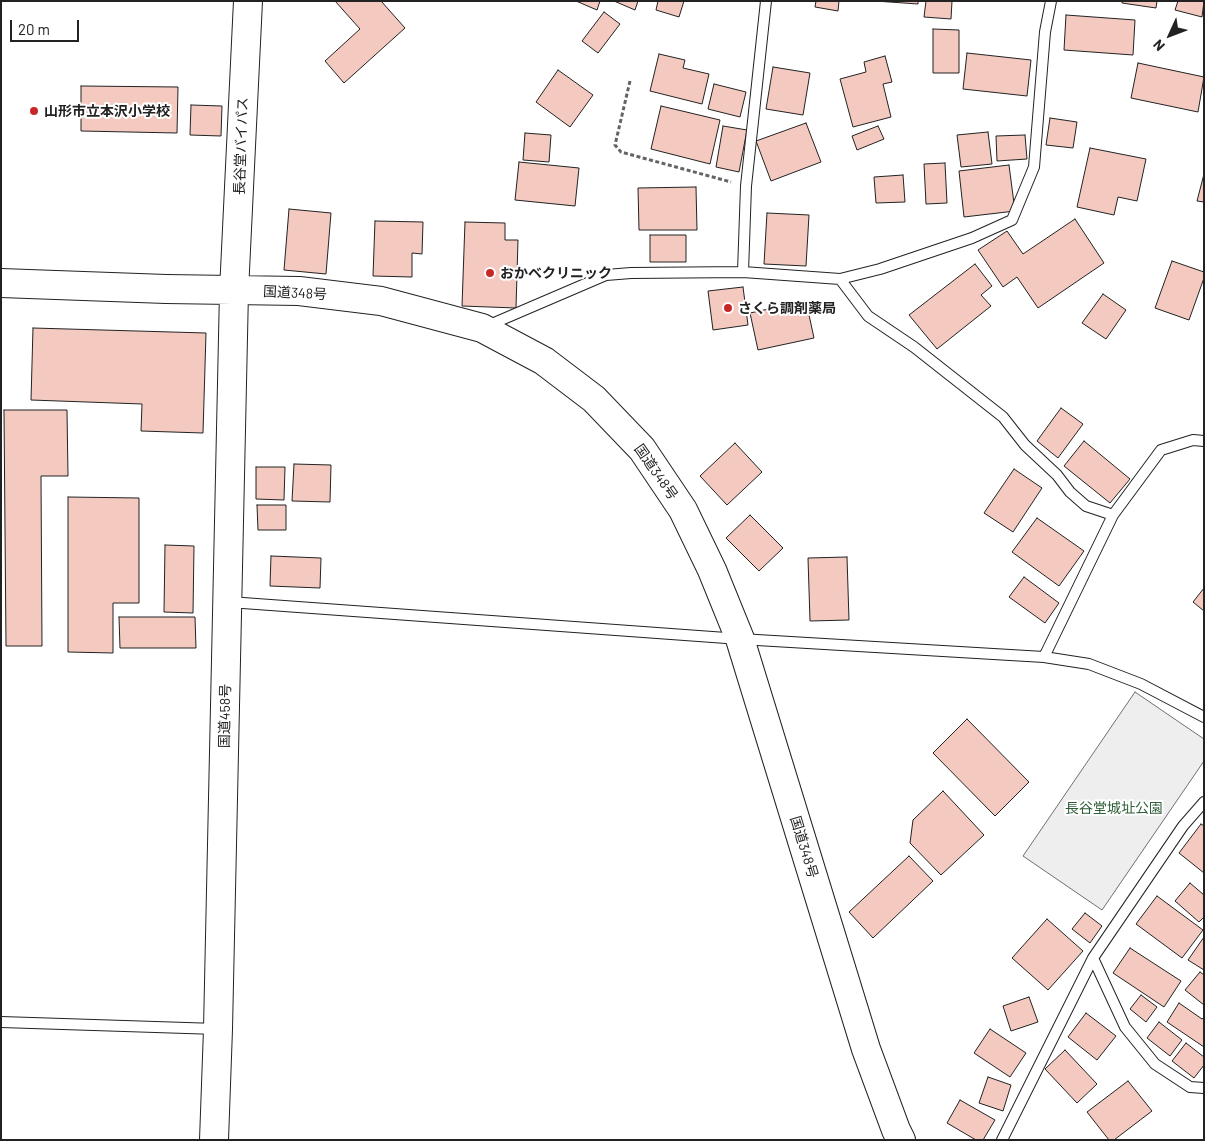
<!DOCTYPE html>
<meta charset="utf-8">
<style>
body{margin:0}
#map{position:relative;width:1205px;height:1141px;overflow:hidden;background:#fff;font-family:Barlow,sans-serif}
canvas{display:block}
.frame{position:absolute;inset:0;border:2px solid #222;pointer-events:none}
.north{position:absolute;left:1145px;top:10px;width:50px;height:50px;-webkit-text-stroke:4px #fff;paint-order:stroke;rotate:227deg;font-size:14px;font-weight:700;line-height:20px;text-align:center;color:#222}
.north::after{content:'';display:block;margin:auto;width:18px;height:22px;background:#222;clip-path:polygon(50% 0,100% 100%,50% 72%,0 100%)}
.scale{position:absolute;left:10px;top:20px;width:69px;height:22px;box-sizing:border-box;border:2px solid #222;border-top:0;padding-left:6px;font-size:15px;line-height:18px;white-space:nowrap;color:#222;-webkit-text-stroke:4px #fff;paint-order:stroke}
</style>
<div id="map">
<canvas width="1205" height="1141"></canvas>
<div class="frame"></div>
<div class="north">N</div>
<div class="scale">20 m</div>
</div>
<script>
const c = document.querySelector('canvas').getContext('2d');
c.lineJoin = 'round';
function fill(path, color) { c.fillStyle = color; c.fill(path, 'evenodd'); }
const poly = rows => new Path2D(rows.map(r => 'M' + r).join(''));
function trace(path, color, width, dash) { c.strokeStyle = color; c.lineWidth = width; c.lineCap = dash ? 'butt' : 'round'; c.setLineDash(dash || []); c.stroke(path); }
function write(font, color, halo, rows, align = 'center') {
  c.font = font + ' Barlow,"Noto Sans JP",sans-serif'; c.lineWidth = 4; c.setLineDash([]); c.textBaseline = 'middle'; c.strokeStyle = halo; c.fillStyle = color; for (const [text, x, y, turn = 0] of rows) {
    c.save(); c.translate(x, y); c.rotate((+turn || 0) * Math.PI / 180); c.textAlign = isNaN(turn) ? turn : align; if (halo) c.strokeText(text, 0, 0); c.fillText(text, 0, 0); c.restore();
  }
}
const green = poly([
 [1135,692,1204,739,1204,761,1102,910,1023,856,1135,692]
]);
const building = poly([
 [335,1,381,1,405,28,344,83,325,61,360,29,335,1],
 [576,1,600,1,597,10,576,1],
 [614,1,638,1,635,10,614,1],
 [658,1,684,1,679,17,656,10,658,1],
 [816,1,839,1,838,11,815,7,816,1],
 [875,1,918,1,918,4,875,1],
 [926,1,952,1,951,19,924,17,926,1],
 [1122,1,1157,1,1156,8,1122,3,1122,1],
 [1178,1,1204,1,1202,17,1175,10,1178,1],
 [604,12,620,24,598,53,582,41,604,12],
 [1066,15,1135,20,1133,55,1064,50,1066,15],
 [933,29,959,30,959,73,933,73,933,29],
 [967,53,1031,60,1027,96,963,89,967,53],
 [659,54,685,60,683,68,709,74,702,104,650,91,659,54],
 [885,56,892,82,883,84,891,117,853,127,840,79,866,72,864,62,885,56],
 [1138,63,1204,77,1198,112,1131,98,1138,63],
 [773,67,810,73,803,115,766,109,773,67],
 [558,70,593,95,570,127,536,102,558,70],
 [714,84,746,92,740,117,708,109,714,84],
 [81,86,178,87,177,133,81,131,81,86],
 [191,105,222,106,221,136,190,135,191,105],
 [661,106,720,120,710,164,651,149,661,106],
 [1050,118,1077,122,1073,148,1046,145,1050,118],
 [806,123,821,162,771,181,756,141,806,123],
 [723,126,747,130,739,172,716,167,723,126],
 [878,126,884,139,857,150,852,136,878,126],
 [988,132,992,164,961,167,957,135,988,132],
 [525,133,551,135,549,162,523,160,525,133],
 [1025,135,1027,159,997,161,996,136,1025,135],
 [1090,148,1146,159,1137,201,1118,197,1114,215,1077,207,1090,148],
 [519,162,579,168,575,206,515,200,519,162],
 [945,163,947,203,926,204,924,164,945,163],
 [1009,165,1015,211,964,217,959,171,1009,165],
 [1204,174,1204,202,1197,201,1204,174],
 [903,175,905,202,876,203,874,177,903,175],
 [696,187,697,230,639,230,638,188,696,187],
 [289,209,331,213,326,274,284,270,289,209],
 [767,213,809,215,806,266,764,264,767,213],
 [1075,219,1104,263,1038,308,1017,277,1003,287,978,250,1007,231,1023,254,1075,219],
 [375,221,423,222,422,254,412,253,412,277,373,276,375,221],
 [465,222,505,223,505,240,518,240,516,308,462,306,465,222],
 [650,235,686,235,686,262,650,262,650,235],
 [1172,261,1204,272,1204,278,1189,320,1155,308,1172,261],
 [975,264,992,286,981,295,991,306,937,349,909,315,975,264],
 [743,287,748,325,713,330,708,291,743,287],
 [1103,294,1126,310,1106,339,1082,323,1103,294],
 [806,301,814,338,758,350,750,313,806,301],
 [33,328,206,333,203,433,141,431,142,404,31,400,33,328],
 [1061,408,1083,424,1058,458,1037,441,1061,408],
 [4,410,67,410,68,476,41,476,42,646,6,646,4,410],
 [1084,441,1130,479,1110,503,1064,466,1084,441],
 [735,443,762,472,727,505,700,476,735,443],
 [294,464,331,465,330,502,292,501,294,464],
 [256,467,285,467,284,500,256,499,256,467],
 [1014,469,1042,488,1013,532,984,513,1014,469],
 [68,497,139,498,139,603,113,603,113,653,68,652,68,497],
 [257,505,286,505,286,530,258,530,257,505],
 [750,515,783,548,759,571,726,538,750,515],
 [1037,518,1084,551,1059,586,1012,552,1037,518],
 [165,545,194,546,193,613,164,612,165,545],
 [271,556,321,558,320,588,270,586,271,556],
 [847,557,849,620,810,621,808,558,847,557],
 [1024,577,1059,603,1045,623,1009,597,1024,577],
 [1204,588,1204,611,1193,602,1204,588],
 [119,617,195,617,196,648,120,648,119,617],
 [967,719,1029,782,995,816,933,753,967,719],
 [943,791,984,835,941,875,910,843,913,820,943,791],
 [1201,824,1204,826,1204,873,1179,853,1201,824],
 [909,856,933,881,873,938,849,912,909,856],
 [1190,883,1204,895,1204,917,1199,922,1175,901,1190,883],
 [1157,896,1203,930,1182,958,1136,924,1157,896],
 [1085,913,1102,926,1090,943,1072,929,1085,913],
 [1047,919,1083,951,1048,990,1012,958,1047,919],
 [1204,937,1204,970,1188,960,1204,937],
 [1130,948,1181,981,1164,1007,1113,973,1130,948],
 [1200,972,1204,975,1204,1005,1185,990,1200,972],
 [1141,995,1157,1007,1146,1022,1130,1009,1141,995],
 [1029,997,1038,1022,1011,1031,1003,1006,1029,997],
 [1179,1003,1202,1019,1204,1017,1204,1047,1167,1022,1179,1003],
 [1086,1013,1116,1036,1097,1060,1068,1037,1086,1013],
 [1159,1022,1182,1040,1170,1056,1147,1038,1159,1022],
 [990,1029,1026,1053,1010,1077,974,1053,990,1029],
 [1186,1043,1204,1057,1204,1065,1194,1078,1172,1061,1186,1043],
 [1065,1050,1097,1084,1077,1103,1045,1069,1065,1050],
 [988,1077,1011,1085,1003,1111,979,1103,988,1077],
 [1128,1081,1152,1111,1114,1140,1109,1140,1087,1112,1128,1081],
 [960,1100,995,1120,983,1140,976,1140,947,1123,960,1100]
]);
const path = poly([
 [630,81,615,145,621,152,731,182]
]);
const lane = poly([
 [743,272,746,186,766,1],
 [840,279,868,316,914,347,1003,417,1025,445,1057,475,1070,492,1086,506,1113,515],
 [487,326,606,275,631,273,743,272,840,279,880,269,972,238,1012,220,1034,167,1045,32,1051,1],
 [229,602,740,639,1044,657,1089,664,1141,684,1204,717],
 [1044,657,1113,515,1161,450,1193,440,1204,441],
 [1093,958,1125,1027,1155,1064,1190,1087,1204,1088],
 [1,1022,217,1029],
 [1002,1140,1093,958,1183,826,1204,802]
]);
const highway = poly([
 [1,283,166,289,299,291,381,301,482,328,544,361,594,399,642,449,683,510,712,570,740,639,866,1049,896,1130,901,1140],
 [214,1140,218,1029,234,291,248,1]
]);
const markers = [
 [34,111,5,"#c62828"],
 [490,273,5,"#c62828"],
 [728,308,5,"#c62828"]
];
const poiNames = [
 ["山形市立本沢小学校",44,111],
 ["おかべクリニック",500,273],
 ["さくら調剤薬局",738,308]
];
const streetNames = [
 ["長谷堂バイパス",241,146,-88],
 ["国道348号",295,293,3],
 ["国道348号",656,472,55],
 ["国道458号",225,716,-89],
 ["国道348号",804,847,73]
];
const parkNames = [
 ["長谷堂城址公園",1114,808]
];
fill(green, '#eee');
trace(green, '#6f6f6f', 1);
fill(building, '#f3c9c0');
trace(building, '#222', 1);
trace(lane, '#222', 12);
trace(highway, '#222', 30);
trace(path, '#646464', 3, [4, 2.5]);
trace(lane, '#fff', 10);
trace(highway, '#fff', 28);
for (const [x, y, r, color] of markers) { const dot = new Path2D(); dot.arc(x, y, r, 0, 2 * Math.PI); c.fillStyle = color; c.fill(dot); trace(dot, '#fff', 2); }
write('bold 14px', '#222', '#fff', poiNames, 'left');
write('14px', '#222', '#fff', streetNames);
write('14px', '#2f5e38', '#fff', parkNames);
</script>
